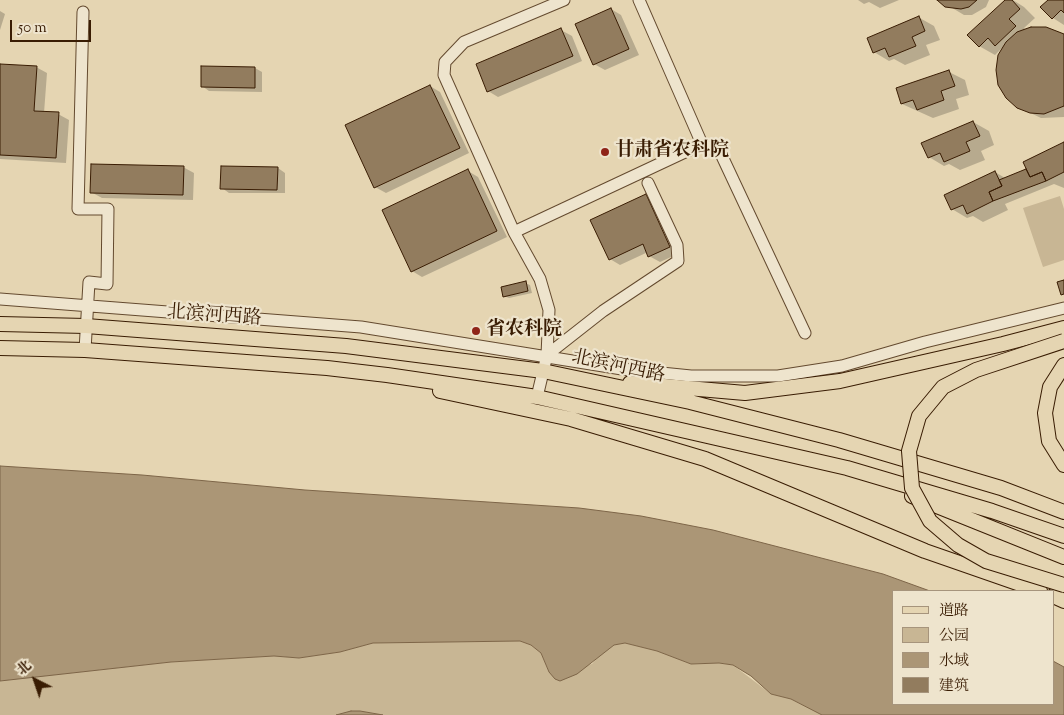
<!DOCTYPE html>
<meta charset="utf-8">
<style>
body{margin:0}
#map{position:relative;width:1064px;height:715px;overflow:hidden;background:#e5d5b2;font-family:"Sorts Mill Goudy","Noto Serif SC",serif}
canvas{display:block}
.legend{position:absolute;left:892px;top:590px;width:162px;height:115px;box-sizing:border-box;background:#eee4cd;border:1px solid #a6947c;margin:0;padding:6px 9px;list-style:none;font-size:15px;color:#391c03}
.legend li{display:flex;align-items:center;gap:10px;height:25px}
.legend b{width:25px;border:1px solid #a6947c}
.north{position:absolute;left:10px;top:655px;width:50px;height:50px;-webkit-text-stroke:4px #eee4cd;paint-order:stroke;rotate:319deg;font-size:14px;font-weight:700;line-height:20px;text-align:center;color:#391c03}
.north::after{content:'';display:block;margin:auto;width:18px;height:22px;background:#391c03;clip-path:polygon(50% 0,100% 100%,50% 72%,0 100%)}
.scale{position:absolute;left:10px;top:20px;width:81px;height:22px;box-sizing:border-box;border:2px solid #391c03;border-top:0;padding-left:6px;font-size:15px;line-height:18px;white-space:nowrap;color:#391c03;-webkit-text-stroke:4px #eee4cd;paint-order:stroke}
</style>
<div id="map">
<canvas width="1064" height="715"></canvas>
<ul class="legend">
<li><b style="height:6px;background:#e5d5b2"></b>道路</li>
<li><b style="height:14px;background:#c8b694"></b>公园</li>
<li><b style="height:14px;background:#ab9676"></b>水域</li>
<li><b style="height:14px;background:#927c5e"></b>建筑</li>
</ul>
<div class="north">北</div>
<div class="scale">50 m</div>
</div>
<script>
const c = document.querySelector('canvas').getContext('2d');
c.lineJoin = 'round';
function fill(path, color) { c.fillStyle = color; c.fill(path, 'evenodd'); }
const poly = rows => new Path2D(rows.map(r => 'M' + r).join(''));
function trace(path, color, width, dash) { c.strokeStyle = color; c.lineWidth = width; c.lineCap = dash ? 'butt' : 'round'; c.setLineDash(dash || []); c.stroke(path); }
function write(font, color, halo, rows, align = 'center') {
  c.font = font + ' "Sorts Mill Goudy","Noto Serif SC",serif'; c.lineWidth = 4.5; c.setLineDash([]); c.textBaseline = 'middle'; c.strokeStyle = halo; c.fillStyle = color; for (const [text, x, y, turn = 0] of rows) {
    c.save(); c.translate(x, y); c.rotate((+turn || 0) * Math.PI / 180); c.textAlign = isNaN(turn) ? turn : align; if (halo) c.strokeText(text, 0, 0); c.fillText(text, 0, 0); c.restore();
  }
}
const green = poly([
 [1060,196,1064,209,1064,260,1043,267,1023,208],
 [520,641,531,645,541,653,549,672,592,664,602,652,614,645,625,643,657,651,691,664,719,663,733,665,771,694,791,699,822,715,383,715,360,711,336,715,0,715,0,681,20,678,171,662,274,656,299,658,340,652,373,643]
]);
const water = poly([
 [0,466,142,475,305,490,579,508,641,516,713,530,883,574,930,591,893,591,893,704,1053,704,1053,661,1064,667,1064,715,822,715,791,699,771,694,751,676,733,665,719,663,691,664,657,651,625,643,614,645,577,674,560,681,555,679,549,672,541,653,531,645,520,641,373,643,340,652,299,658,274,656,171,662,0,681,0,466],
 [351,711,360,711,383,715,336,715,351,711]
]);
const shadow = poly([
 [858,0,899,0,880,8,869,2,864,4],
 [939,0,989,0,986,7,972,15,964,15],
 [1007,0,1013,0,1024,7,1035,18,1024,28,1026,30,1046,28,1064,35,1064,117,1041,118,1018,107,1004,46,995,55,979,46],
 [1050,0,1064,0,1064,25,1053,18],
 [611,9,621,15,639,55,605,70,594,64],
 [0,11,5,14,0,30],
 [918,17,934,26,940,40,926,45,930,55,905,65,894,59,889,61,874,52],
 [561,30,572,36,582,61,498,97,488,91],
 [0,65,36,67,47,73,44,113,58,114,69,120,66,163,0,159],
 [255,68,262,72,262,92,209,91,202,86],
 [949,72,965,80,969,95,956,99,959,109,933,118,902,104],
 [430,86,440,92,469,153,386,193,375,187],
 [973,122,989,131,994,145,981,151,985,160,960,170,949,164,944,166,929,157],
 [1064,144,1064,188,1054,184,1005,204,1008,210,983,222,973,216,967,218,952,209,995,172,1005,178,1025,170,1029,172],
 [183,167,194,173,193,200,102,198,91,192],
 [278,168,285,173,285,193,229,193,222,188],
 [468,171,478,177,507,237,422,277,412,271],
 [646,196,656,202,680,253,660,262,649,256,648,252,620,265,610,259],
 [525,283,530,285,532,293,509,298,504,296]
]);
const building = poly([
 [937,0,977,0,969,7,961,9,945,7,937,0],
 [1005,0,1012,0,1020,9,1009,19,1016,26,995,46,988,38,979,47,967,35,1005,0],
 [1048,0,1064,0,1064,13,1061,10,1052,19,1040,7,1048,0],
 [611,8,629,49,593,65,575,24,611,8],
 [919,16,925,31,912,37,916,46,889,57,885,48,873,53,867,38,919,16],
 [1031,27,1046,27,1064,34,1064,106,1044,114,1030,113,1017,108,1006,98,998,85,996,70,998,55,1006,42,1017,32,1031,27],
 [561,28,573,56,487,92,476,64,561,28],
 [0,64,37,66,34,111,59,112,56,158,0,155,0,64],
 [201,66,255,67,255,88,201,87,201,66],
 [949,70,955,86,941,91,944,100,917,110,913,100,901,104,896,88,949,70],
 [430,85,460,148,374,188,345,125,430,85],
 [973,121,980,136,966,142,970,151,944,162,940,153,928,158,921,143,973,121],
 [1064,142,1064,172,1046,181,1042,172,1030,177,1023,162,1064,142],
 [91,164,184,166,183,195,90,193,91,164],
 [221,166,278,167,277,190,220,189,221,166],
 [468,169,497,231,411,272,382,210,468,169],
 [1026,169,1030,177,1042,172,1046,181,993,201,989,192,1002,186,999,180,1026,169],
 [995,171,1002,186,989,192,993,201,967,214,963,205,951,210,944,195,995,171],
 [646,194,670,247,648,257,643,244,609,260,590,220,646,194],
 [1064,280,1064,294,1061,295,1057,282,1064,280],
 [526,281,528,291,503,297,501,287,526,281]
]);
const minor = poly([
 [83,12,78,209,108,209,107,284,89,282,85,350],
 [702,144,721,154,805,333],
 [514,232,702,144,639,0],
 [0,299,361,327,622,369,691,376,778,376,842,366,925,342,1064,308],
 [547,355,603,311,678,261,677,245,648,183],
 [537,397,547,355,549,310,540,279,514,232,444,75,445,62,464,42,564,0]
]);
const major = poly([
 [0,324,86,326,346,346,543,371,690,402,839,440,1001,488,1064,512],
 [0,348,85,350,327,368,387,375,537,397,847,468,992,511,1064,536],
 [1064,365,1050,387,1045,413,1049,441,1064,465],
 [630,383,745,393,840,381,1003,344,1064,328],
 [440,391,571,419,705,459,925,551,1040,591],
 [912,496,1064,557],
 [1053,596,1064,601]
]);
const majorBridge = poly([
 [1064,341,976,370,943,387,919,416,909,451,912,488,930,521,958,545,986,561,1064,585]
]);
const markers = [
 [605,152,5,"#8f2418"],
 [476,331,5,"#8f2418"]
];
const poiNames = [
 ["甘肃省农科院",615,152],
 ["省农科院",486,331]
];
const streetNames = [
 ["北滨河西路",214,317,4],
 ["北滨河西路",618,368,12]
];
fill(green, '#c8b694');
fill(water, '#ab9676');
trace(water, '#7d6548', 1);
fill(shadow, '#0003');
fill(building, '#927c5e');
trace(building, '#391c03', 1);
trace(minor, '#644a2f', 13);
trace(major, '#391c03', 16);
trace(minor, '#eee4cd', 11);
trace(major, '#e5d5b2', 14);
trace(majorBridge, '#391c03', 16, []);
trace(majorBridge, '#e5d5b2', 14);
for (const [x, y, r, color] of markers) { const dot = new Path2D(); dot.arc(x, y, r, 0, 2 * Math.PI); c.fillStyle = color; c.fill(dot); trace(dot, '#eee4cd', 2); }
write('bold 19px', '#391c03', '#eee4cd', poiNames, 'left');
write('19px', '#391c03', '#eee4cd', streetNames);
</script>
